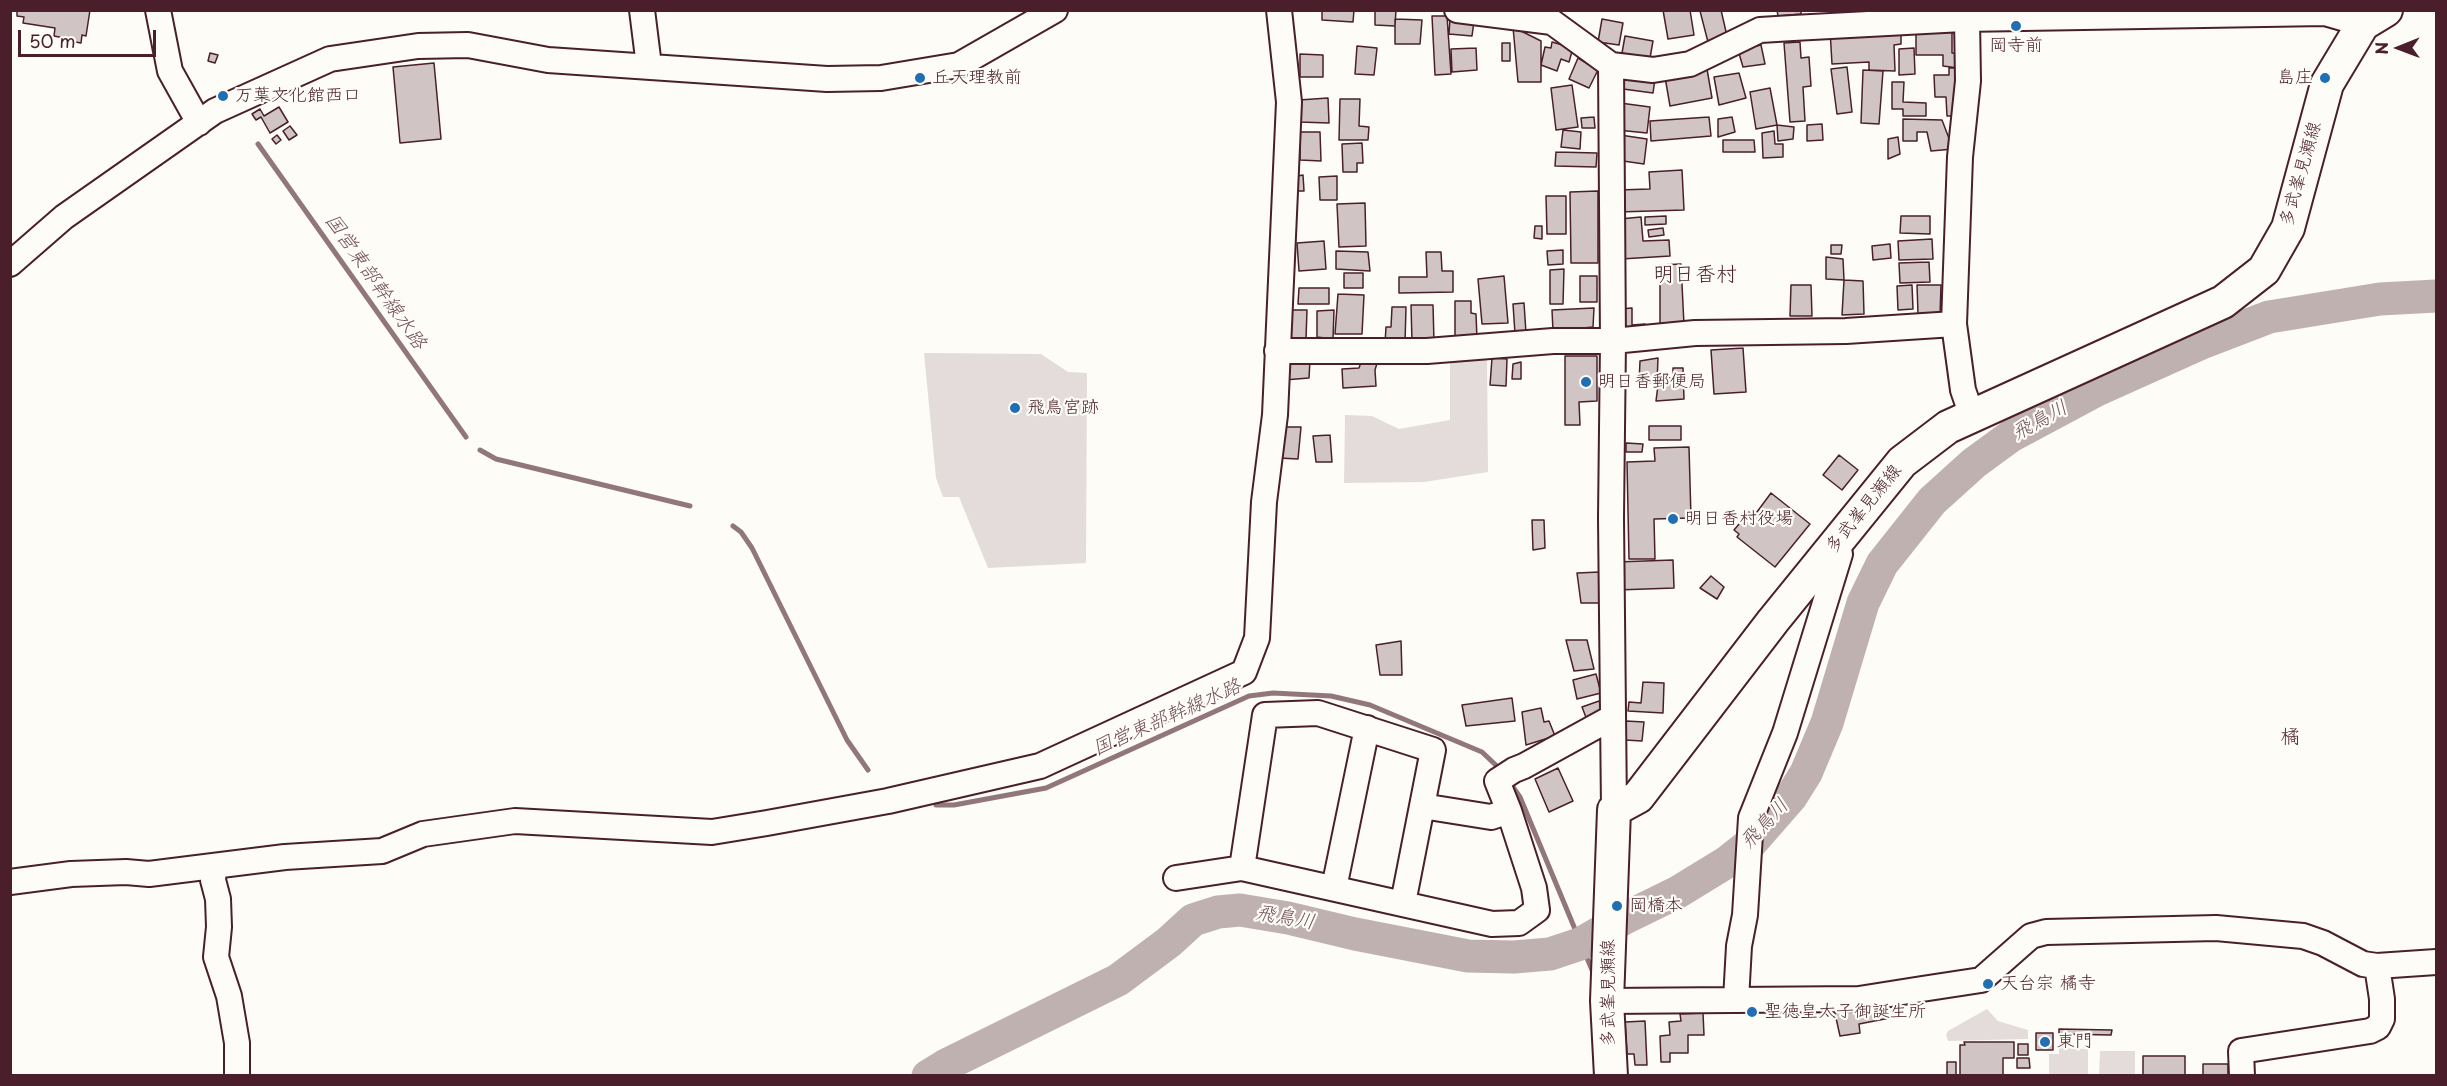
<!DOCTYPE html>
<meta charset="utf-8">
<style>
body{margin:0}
#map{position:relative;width:2447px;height:1086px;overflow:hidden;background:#fdfcf7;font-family:"Playpen Sans",sans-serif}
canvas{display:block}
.frame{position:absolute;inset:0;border:12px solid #4a1f2b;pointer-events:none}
.north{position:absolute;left:2369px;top:18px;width:60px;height:60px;-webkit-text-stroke:4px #fdfcf7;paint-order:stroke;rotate:269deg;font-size:16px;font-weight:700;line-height:24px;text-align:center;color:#4a1f2b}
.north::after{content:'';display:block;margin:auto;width:21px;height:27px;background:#4a1f2b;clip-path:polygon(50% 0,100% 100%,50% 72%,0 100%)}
.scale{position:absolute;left:18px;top:30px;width:138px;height:27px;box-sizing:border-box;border:3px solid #4a1f2b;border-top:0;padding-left:8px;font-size:18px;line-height:21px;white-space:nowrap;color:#4a1f2b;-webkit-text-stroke:4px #fdfcf7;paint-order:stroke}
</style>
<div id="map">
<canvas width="2447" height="1086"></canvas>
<div class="frame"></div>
<div class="north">N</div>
<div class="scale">50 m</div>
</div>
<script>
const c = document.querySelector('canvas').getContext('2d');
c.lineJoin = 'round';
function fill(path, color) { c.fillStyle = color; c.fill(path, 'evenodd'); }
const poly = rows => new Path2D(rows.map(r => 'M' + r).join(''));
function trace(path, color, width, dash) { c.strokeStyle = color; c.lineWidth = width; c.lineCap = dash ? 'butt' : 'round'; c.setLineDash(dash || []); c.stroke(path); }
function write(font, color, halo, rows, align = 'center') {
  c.font = font + ' "Playpen Sans","Klee One",sans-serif'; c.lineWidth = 4.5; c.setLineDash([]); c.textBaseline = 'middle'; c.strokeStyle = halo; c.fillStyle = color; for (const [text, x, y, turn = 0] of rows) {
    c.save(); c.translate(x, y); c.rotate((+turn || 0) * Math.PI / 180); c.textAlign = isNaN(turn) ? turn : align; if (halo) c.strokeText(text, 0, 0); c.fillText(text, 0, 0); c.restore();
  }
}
const green = poly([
 [924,353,1041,354,1068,372,1087,373,1086,563,988,568,959,497,943,497,936,478],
 [1487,357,1488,472,1424,482,1344,483,1345,415,1372,416,1399,429,1450,420,1450,358],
 [1987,1009,1998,1021,2028,1030,2028,1039,1948,1041,1946,1035,1948,1031],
 [2059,1048,2088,1049,2088,1075,2049,1075,2049,1054,2059,1054],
 [2100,1051,2135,1051,2135,1075,2099,1075]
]);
const stream = poly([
 [258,144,466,437],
 [480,450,496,459,690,506],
 [733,526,741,532,752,548,847,740,868,770],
 [1508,780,1520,797,1592,970],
 [936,805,954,805,1046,788,1249,696,1273,693,1331,696,1370,705,1482,752,1501,770]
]);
const river = poly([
 [928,1076,946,1065,1118,980,1169,942,1193,920,1218,912,1240,910,1288,918,1355,934,1468,956,1514,957,1550,954,1580,944,1623,919,1678,892,1727,862,1750,844,1791,797,1806,773,1827,723,1863,603,1882,564,1932,501,1974,463,2011,436,2097,390,2204,342,2269,317,2380,299,2436,296]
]);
const building = poly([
 [17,10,90,10,86,36,82,35,81,43,64,40,64,38,54,36,55,28,23,23,24,17,17,16,17,10],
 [1322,10,1354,10,1353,22,1322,20,1322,10],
 [1375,10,1396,10,1395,26,1375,25,1375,10],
 [1663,10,1690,10,1694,35,1668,39,1663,10],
 [1721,10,1727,36,1708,42,1700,11,1721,10],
 [1777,10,1801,10,1801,14,1778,16,1777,10],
 [1432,16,1447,16,1451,74,1435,75,1432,16],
 [1395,19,1422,20,1420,44,1395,44,1395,19],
 [1450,19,1474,21,1472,36,1449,34,1450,19],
 [1602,19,1623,23,1619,45,1598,42,1602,19],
 [1916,23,1952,23,1952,53,1959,53,1958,68,1943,66,1943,55,1916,55,1916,23],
 [1513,27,1541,41,1541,82,1518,82,1513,27],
 [1901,27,1901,44,1894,45,1895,71,1869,70,1869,62,1832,64,1830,30,1901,27],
 [1625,36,1653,41,1650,58,1622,53,1625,36],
 [1552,42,1573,48,1569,62,1561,59,1557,71,1541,65,1545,47,1551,48,1552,42],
 [1800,42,1801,58,1809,57,1811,86,1803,87,1805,121,1790,122,1784,43,1800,42],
 [1502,43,1510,43,1510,61,1502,61,1502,43],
 [1761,45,1765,64,1743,67,1738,50,1761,45],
 [1357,46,1377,48,1374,75,1355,74,1357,46],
 [1476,48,1477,70,1452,72,1451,49,1476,48],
 [1914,48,1915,74,1899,75,1899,49,1914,48],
 [210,53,218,55,215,63,208,61,210,53],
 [1300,54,1323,55,1323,77,1300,77,1300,54],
 [1578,58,1598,70,1589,88,1569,79,1578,58],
 [434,63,441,139,400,143,393,67,434,63],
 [1847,67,1852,112,1837,114,1831,69,1847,67],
 [1949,68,1958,68,1959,116,1947,116,1946,97,1935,97,1934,75,1949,75,1949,68],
 [1707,69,1712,98,1670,106,1665,77,1707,69],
 [1863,70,1883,71,1879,124,1861,123,1863,70],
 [1739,73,1746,98,1719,105,1714,77,1739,73],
 [1625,75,1655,79,1653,93,1623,89,1625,75],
 [1892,82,1904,82,1903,102,1926,103,1926,116,1903,116,1903,109,1892,109,1892,82],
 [1572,85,1578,127,1556,130,1551,88,1572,85],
 [1770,88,1777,125,1756,129,1750,92,1770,88],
 [1328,98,1329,123,1299,122,1299,100,1328,98],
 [1340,99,1360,99,1359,126,1369,127,1368,140,1339,140,1340,99],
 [1620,103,1650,107,1647,133,1617,130,1620,103],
 [279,107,288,122,270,133,261,117,256,120,252,114,260,109,264,116,279,107],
 [1594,117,1595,128,1582,128,1581,118,1594,117],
 [1709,117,1711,136,1651,141,1650,121,1709,117],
 [1732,117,1735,132,1718,137,1718,119,1732,117],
 [1903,119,1942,120,1953,149,1931,151,1927,132,1917,132,1917,141,1903,141,1903,119],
 [1822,124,1823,140,1807,141,1807,125,1822,124],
 [1777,125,1794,127,1793,139,1778,141,1777,125],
 [290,126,297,135,289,140,283,131,290,126],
 [1563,130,1581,132,1580,149,1561,147,1563,130],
 [1774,131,1775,144,1783,144,1783,157,1763,158,1762,133,1774,131],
 [1300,132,1320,132,1321,161,1300,160,1300,132],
 [277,135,281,140,276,144,272,139,277,135],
 [1620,135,1647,139,1644,164,1616,160,1620,135],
 [1898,137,1900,154,1888,159,1888,139,1898,137],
 [1723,140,1754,140,1755,152,1723,152,1723,140],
 [1362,143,1363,163,1357,163,1357,172,1343,172,1342,144,1362,143],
 [1556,152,1597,153,1596,167,1555,166,1556,152],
 [1682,170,1684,210,1618,212,1618,190,1650,189,1649,172,1682,170],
 [1303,175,1304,191,1293,191,1292,177,1303,175],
 [1337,176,1337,200,1320,200,1319,177,1337,176],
 [1598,191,1598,263,1571,263,1570,192,1598,191],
 [1546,196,1566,196,1566,234,1547,234,1546,196],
 [1365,203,1366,246,1339,247,1337,204,1365,203],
 [1666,216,1666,224,1645,225,1645,217,1666,216],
 [1901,216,1930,216,1930,234,1900,233,1901,216],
 [1641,217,1643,241,1669,240,1670,256,1621,259,1619,219,1641,217],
 [1535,226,1542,226,1542,239,1534,238,1535,226],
 [1663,228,1664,235,1649,237,1648,230,1663,228],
 [1932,239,1933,259,1899,260,1898,241,1932,239],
 [1324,241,1326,269,1299,271,1297,243,1324,241],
 [1890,244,1891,258,1873,260,1872,246,1890,244],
 [1831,245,1842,245,1841,254,1831,254,1831,245],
 [1563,250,1563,264,1548,265,1547,251,1563,250],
 [1336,251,1368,252,1370,271,1336,269,1336,251],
 [1426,252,1441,252,1442,271,1453,271,1453,292,1399,293,1399,277,1427,277,1426,252],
 [1826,257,1843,259,1844,280,1826,279,1826,257],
 [1929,262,1930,282,1900,283,1899,263,1929,262],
 [1681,264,1684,325,1660,326,1660,265,1681,264],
 [1564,269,1563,304,1550,304,1550,270,1564,269],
 [1344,273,1363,273,1363,288,1344,288,1344,273],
 [1504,276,1508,323,1482,324,1478,279,1504,276],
 [1580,276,1597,276,1597,302,1580,302,1580,276],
 [1844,280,1863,281,1864,314,1842,315,1844,280],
 [1791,285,1811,285,1812,316,1790,316,1791,285],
 [1912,285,1913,309,1898,310,1897,286,1912,285],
 [1917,285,1941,285,1940,315,1918,314,1917,285],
 [1299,288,1329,288,1329,304,1298,304,1299,288],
 [1338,294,1364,295,1362,334,1335,334,1338,294],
 [1455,301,1471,301,1471,313,1476,314,1477,339,1455,340,1455,301],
 [1524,303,1526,333,1515,334,1513,304,1524,303],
 [1411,305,1433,305,1434,342,1412,342,1411,305],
 [1392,307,1406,307,1405,343,1385,343,1386,327,1391,327,1392,307],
 [1594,308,1593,327,1553,331,1552,310,1594,308],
 [1632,308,1632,325,1645,324,1646,333,1618,334,1618,309,1632,308],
 [1286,310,1307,310,1306,339,1286,338,1286,310],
 [1334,310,1333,339,1317,337,1317,311,1334,310],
 [1743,348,1746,392,1714,394,1711,350,1743,348],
 [1565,356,1597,356,1597,401,1579,402,1580,425,1565,425,1565,356],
 [1286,358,1310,360,1309,378,1284,380,1286,358],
 [1492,358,1507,359,1506,386,1490,385,1492,358],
 [1658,358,1657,383,1639,383,1640,361,1658,358],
 [1378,360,1375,370,1376,386,1343,388,1342,369,1359,368,1361,362,1378,360],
 [1521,362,1521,379,1512,379,1513,364,1521,362],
 [1673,368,1683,368,1684,399,1656,401,1659,377,1673,378,1673,368],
 [1649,426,1681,426,1681,440,1649,440,1649,426],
 [1281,427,1301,427,1298,459,1279,458,1281,427],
 [1330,435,1332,462,1316,462,1313,436,1330,435],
 [1626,443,1643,444,1642,452,1626,452,1626,443],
 [1689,447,1691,518,1654,519,1655,559,1629,559,1627,462,1655,461,1654,448,1689,447],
 [1839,455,1858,470,1842,490,1823,475,1839,455],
 [1771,493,1810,524,1775,567,1737,537,1739,534,1734,530,1749,512,1754,516,1771,493],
 [1532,520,1544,520,1545,548,1533,550,1532,520],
 [1673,560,1674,588,1617,590,1616,562,1673,560],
 [1600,572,1601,603,1581,603,1577,573,1600,572],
 [1711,576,1724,587,1717,599,1700,588,1711,576],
 [1566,640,1587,640,1594,669,1574,671,1566,640],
 [1401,641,1402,675,1380,675,1376,645,1401,641],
 [1596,674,1601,693,1577,699,1573,680,1596,674],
 [1643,682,1664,683,1663,713,1628,711,1629,702,1641,703,1643,682],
 [1512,698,1515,721,1466,726,1462,705,1512,698],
 [1599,701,1604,713,1587,720,1582,707,1599,701],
 [1541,708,1544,722,1549,721,1555,736,1526,745,1522,712,1541,708],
 [1626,721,1644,722,1642,741,1625,740,1626,721],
 [1558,768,1573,801,1549,812,1535,779,1558,768],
 [1887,1001,1890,1018,1859,1024,1860,1033,1840,1036,1834,1009,1887,1001],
 [1703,1013,1704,1035,1688,1035,1688,1053,1670,1053,1670,1062,1661,1062,1660,1036,1670,1035,1669,1022,1681,1021,1680,1014,1703,1013],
 [1645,1021,1647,1065,1635,1065,1634,1054,1627,1054,1625,1022,1645,1021],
 [2059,1029,2112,1030,2111,1035,2059,1034,2059,1029],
 [2036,1033,2053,1033,2053,1050,2036,1050,2036,1033],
 [1964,1042,2014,1042,2014,1058,2003,1058,2003,1076,1960,1076,1960,1045,1965,1045,1964,1042],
 [2018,1044,2028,1044,2028,1055,2018,1055,2018,1044],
 [2143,1056,2185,1056,2185,1076,2143,1076,2143,1056],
 [2017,1058,2029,1058,2030,1068,2017,1068,2017,1058],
 [1947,1062,1956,1062,1956,1076,1947,1076,1947,1062],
 [2203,1064,2228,1064,2228,1076,2203,1076,2203,1064]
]);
const minor = poly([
 [158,10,170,71,199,123],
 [642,10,649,66],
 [1457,10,1552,22,1611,65,1653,70,1690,64,1760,30,1793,28,1963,19,2325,13,2363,24],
 [1967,19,1968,81,1960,157,1954,324,1963,390,1972,416],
 [1611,65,1613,341,1611,518,1614,810],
 [10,264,64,217,215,111,330,59,418,46,468,45,548,60,827,79,881,78,959,65,1055,10],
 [1277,351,1427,351,1553,341,1613,341,1695,333,1846,331,1954,324],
 [1422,806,1491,817,1509,811],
 [214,868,213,880,218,899,219,927,216,957,229,996,237,1043,237,1076],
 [1242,868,1265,715,1318,713,1433,750,1403,903],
 [1176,878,1242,868,1492,924,1519,923,1537,910,1534,888,1509,811,1497,781,1514,770,1524,766,1613,717],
 [10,882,71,874,126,872,149,874,285,857,382,851,423,834,515,821,712,832,767,823,888,801,1040,766,1244,672,1257,638,1264,502,1275,415,1289,102,1279,10],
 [1334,888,1367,728],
 [1736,1000,1739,946,1745,915,1751,818,1785,733,1840,554,1835,544],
 [1607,1001,1859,999,1922,989,1981,980,2031,936,2046,932,2216,928,2303,936,2323,943,2363,964,2377,966,2436,962],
 [2242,1076,2241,1051,2370,1031,2378,1027,2382,1019,2382,999,2377,966]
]);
const major = poly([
 [1611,1076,1607,1001,1614,810,1638,797,1773,621,1902,462,1948,427,2223,302,2264,270,2288,228,2327,84,2363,24,2386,10]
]);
const markers = [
 [2016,26,6,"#1f6fb2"],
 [920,78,6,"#1f6fb2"],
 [2325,78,6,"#1f6fb2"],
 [223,96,6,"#1f6fb2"],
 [1586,382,6,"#1f6fb2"],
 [1015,408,6,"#1f6fb2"],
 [1673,519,6,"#1f6fb2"],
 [1617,906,6,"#1f6fb2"],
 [1988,984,6,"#1f6fb2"],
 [1752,1012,6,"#1f6fb2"],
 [2045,1042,6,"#1f6fb2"]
];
const poiNames = [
 ["岡寺前",2016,46,"center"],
 ["丘天理教前",932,78],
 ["島庄",2313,78,"right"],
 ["万葉文化館西口",235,96],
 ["明日香郵便局",1598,382],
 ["飛鳥宮跡",1027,408],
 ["明日香村役場",1685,519],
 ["岡橋本",1629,906],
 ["天台宗 橘寺",2000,984],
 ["聖徳皇太子御誕生所",1764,1012],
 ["東門",2057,1042]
];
const streetNames = [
 ["多武峯見瀬線",2301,174,-74],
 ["多武峯見瀬線",1864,509,-51],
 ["多武峯見瀬線",1609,993,-90]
];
const waterNames = [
 ["国営東部幹線水路",375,282,55],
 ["飛鳥川",2040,421,-29],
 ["国営東部幹線水路",1167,718,-24],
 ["飛鳥川",1765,824,-47],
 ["飛鳥川",1285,918,10]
];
const neighbourhoodNames = [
 ["橘",2290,737]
];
const quarterNames = [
 ["明日香村",1695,275]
];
fill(green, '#e3dcda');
trace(stream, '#91777b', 5);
trace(river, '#c0b1b1', 33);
fill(building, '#d0c5c4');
trace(building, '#4a1f2b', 1.5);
trace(minor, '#4a1f2b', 28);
trace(major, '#4a1f2b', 36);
trace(minor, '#fdfcf7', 24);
trace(major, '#fdfcf7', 32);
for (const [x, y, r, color] of markers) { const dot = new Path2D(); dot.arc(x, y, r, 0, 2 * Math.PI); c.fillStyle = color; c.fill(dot); trace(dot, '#fdfcf7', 2); }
write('18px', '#4a1f2b', '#fdfcf7', poiNames, 'left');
write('18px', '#4a1f2b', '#fdfcf7', streetNames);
write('italic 20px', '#73525a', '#fdfcf7', waterNames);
write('20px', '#4a1f2b', '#fdfcf7', neighbourhoodNames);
write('21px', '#4a1f2b', '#fdfcf7', quarterNames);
</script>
